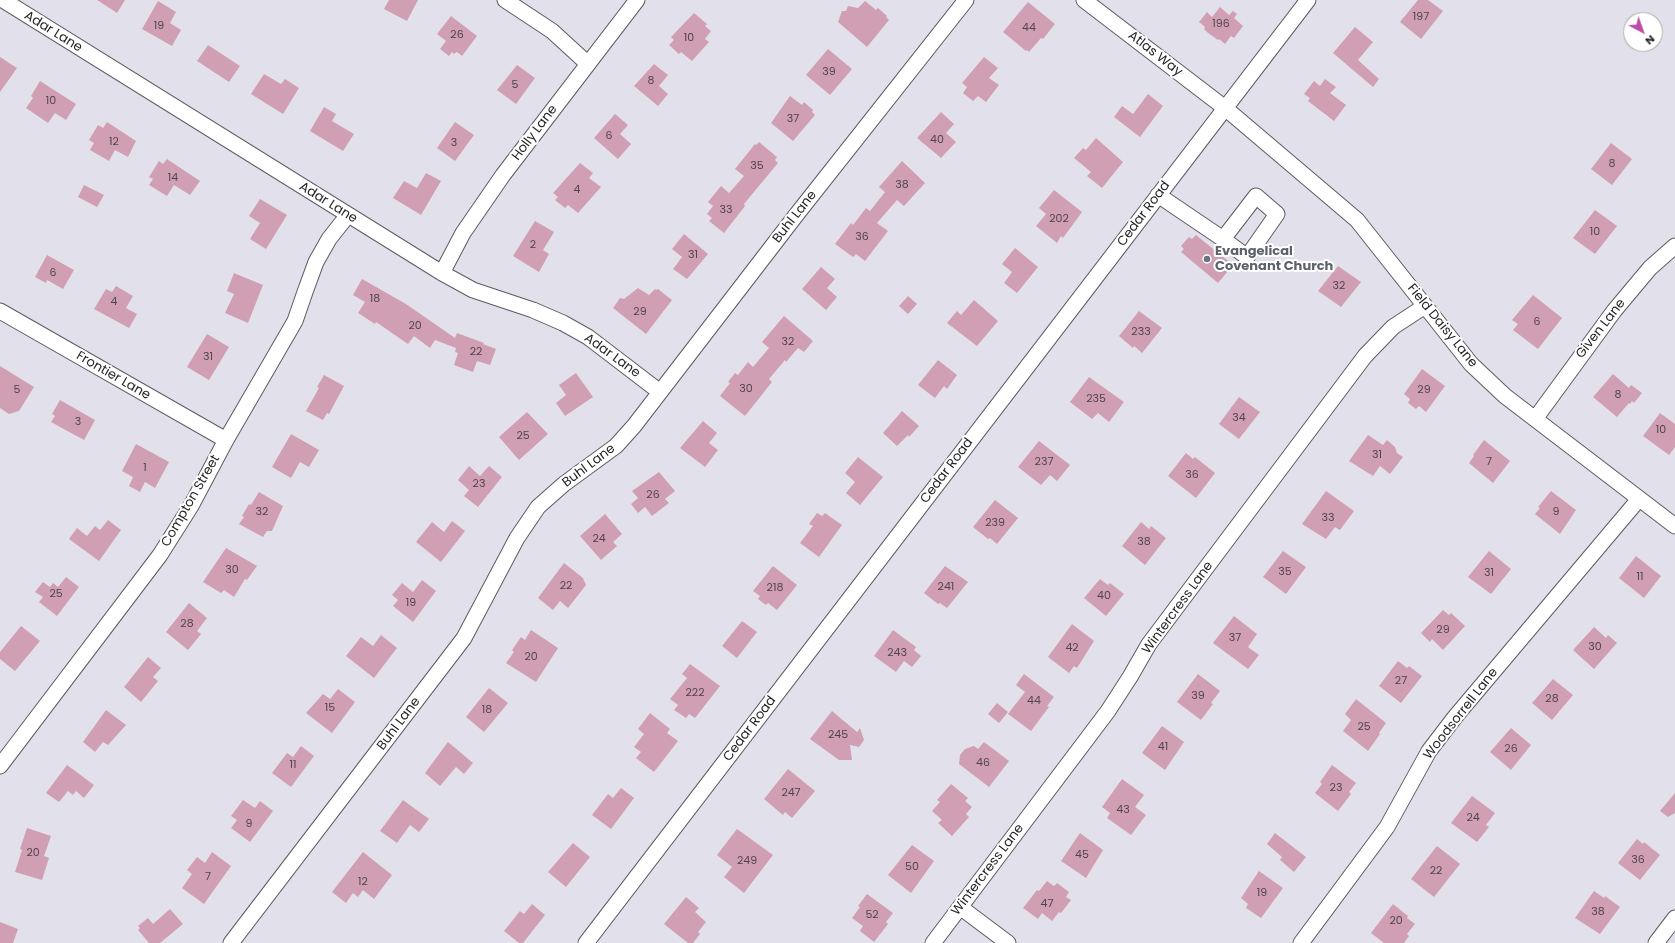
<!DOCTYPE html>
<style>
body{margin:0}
#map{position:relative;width:1675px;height:943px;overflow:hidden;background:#e2e1eb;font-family:Poppins,sans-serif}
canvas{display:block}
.north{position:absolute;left:1623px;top:12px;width:40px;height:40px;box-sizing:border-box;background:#fff;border:1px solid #a8a8a9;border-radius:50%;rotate:139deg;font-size:11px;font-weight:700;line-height:16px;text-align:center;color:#252529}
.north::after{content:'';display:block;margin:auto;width:14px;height:18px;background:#be4ca7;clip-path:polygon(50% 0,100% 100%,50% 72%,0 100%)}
</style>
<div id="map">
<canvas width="1675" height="943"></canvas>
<div class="north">N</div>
</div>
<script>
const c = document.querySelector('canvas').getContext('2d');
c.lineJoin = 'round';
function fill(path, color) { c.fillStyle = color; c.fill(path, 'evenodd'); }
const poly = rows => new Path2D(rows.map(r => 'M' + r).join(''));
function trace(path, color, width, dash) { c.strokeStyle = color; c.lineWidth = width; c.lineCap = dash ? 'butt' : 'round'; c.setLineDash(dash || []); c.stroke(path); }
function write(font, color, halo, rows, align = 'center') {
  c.font = font + ' Poppins,sans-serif'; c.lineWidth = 4; c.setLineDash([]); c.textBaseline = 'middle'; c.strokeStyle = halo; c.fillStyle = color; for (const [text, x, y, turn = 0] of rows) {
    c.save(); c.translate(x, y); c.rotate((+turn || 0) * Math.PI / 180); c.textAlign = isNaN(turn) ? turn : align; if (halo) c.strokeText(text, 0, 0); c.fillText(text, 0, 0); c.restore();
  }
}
const building = poly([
 [97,0,125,0,117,13],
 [389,0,418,0,407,21,384,9],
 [1418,0,1428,0,1443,11,1421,39,1400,22],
 [158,1,176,12,170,23,181,30,172,46,142,29],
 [865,1,876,10,878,8,887,16,886,17,889,20,867,47,838,22,842,11,846,11,848,6,858,8],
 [1028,2,1055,24,1043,39,1041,38,1029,52,1027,50,1026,51,1003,32],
 [1220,7,1229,15,1233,11,1237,14,1234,18,1243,26,1234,38,1231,36,1225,44,1219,39,1218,40,1208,33,1204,29,1205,27,1199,22,1207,12,1212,17],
 [694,13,707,24,705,26,711,31,705,39,709,42,692,61,681,52,679,54,669,45,674,40,671,37],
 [451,16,477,36,462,56,457,52,454,54,452,52,449,56,440,49,446,41,437,34],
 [1355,27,1373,42,1358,60,1379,79,1373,87,1333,53],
 [208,45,240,66,229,82,197,61],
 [828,49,852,69,830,95,806,75],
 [0,57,17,68,0,92],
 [984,57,998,68,989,78,999,85,986,102,978,96,973,101,963,93,967,87,962,83],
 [654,64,668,75,659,86,668,94,658,106,634,86],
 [517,65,535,78,516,104,497,90],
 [264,74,281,84,285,79,299,88,283,114,251,94],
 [1325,79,1336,87,1330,93,1346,105,1334,121,1308,101,1310,98,1304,94,1314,81,1320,86],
 [40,81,76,104,66,120,55,113,48,123,26,108,33,98,31,96],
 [1148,94,1163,106,1140,137,1114,117,1122,106,1133,114],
 [790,96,802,105,804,102,813,110,812,112,815,115,793,141,771,123],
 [324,107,336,114,332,121,354,134,343,151,310,131],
 [941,112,954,124,946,133,956,142,941,158,917,138],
 [615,114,628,125,620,134,631,144,618,159,594,138],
 [107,122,136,141,128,157,115,150,109,161,90,150,94,143,89,140,98,125,103,128],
 [455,122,474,135,455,161,437,148],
 [1096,138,1123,162,1102,188,1087,176,1091,172,1074,158,1083,148,1086,150],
 [759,142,777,157,775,160,778,163,744,204,745,206,724,233,709,221,712,218,707,214,713,206,708,202,721,186,729,193,744,176,735,169,755,144,756,145],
 [1611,143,1632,159,1612,185,1591,169],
 [167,159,200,181,190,195,174,185,167,196,149,185,153,179,149,177,159,161,163,164],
 [902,161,925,183,904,206,897,200,877,223,888,231,865,261,856,254,853,257,835,244,851,223,853,225,866,208,870,211,885,192,879,187],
 [580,163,593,173,589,178,601,187,578,213,568,205,565,208,555,200,558,197,553,193],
 [426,173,441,181,421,215,393,198,404,181,417,188],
 [84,185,104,195,97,207,78,197],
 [1054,190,1082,212,1063,238,1061,236,1057,243,1036,226,1046,214,1039,208],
 [260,199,287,215,266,249,250,239,260,223,249,216],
 [1595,210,1617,226,1595,254,1573,238],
 [535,221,554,232,543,250,549,254,539,272,513,256],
 [684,234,708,254,687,279,673,269,682,257,672,249],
 [1196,235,1233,265,1218,283,1181,252,1184,249,1181,246,1189,237,1192,239],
 [1015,248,1038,267,1017,293,1004,283,1012,272,1002,264],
 [47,255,74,270,63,289,47,280,46,283,35,277],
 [1338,266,1361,282,1341,307,1318,291],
 [821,267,835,279,827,288,837,297,826,310,802,289],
 [234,273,263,285,248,323,225,313,234,294,227,291],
 [362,279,406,304,455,338,457,333,484,343,483,344,496,349,490,365,477,361,473,372,454,365,458,353,455,352,456,348,435,340,430,348,414,336,408,344,376,322,375,324,358,313,365,302,353,295],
 [116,286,133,296,126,308,137,314,129,328,94,309,106,289,112,292],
 [638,288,649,295,655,289,656,290,658,289,672,300,646,334,613,308,620,298,624,299],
 [1533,295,1562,318,1538,349,1513,330,1518,324,1512,320],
 [908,296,917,304,908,314,899,306],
 [974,300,998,321,977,346,947,323,957,311,961,315],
 [1139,311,1162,328,1142,353,1134,346,1133,348,1119,336],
 [784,316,813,341,804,352,798,348,786,362,785,360,769,379,772,382,745,416,720,396,730,383,728,382,735,373,738,375,748,362,753,367,769,348,762,342],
 [207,334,229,347,209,380,187,367],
 [938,360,957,375,947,389,944,386,935,398,918,385],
 [0,366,34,387,19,411,9,414,0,408],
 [1422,369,1445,386,1426,412,1419,406,1416,409,1408,403,1410,399,1404,394],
 [576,373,593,397,565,416,556,403,566,395,559,385],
 [1613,374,1629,388,1631,385,1642,393,1634,403,1632,401,1630,404,1629,403,1617,417,1593,397],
 [324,375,344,386,329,414,327,413,323,420,306,411,319,388,317,387],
 [1089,377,1124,402,1109,422,1098,413,1092,419,1070,402],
 [1239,397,1260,412,1239,439,1219,424],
 [60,400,95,420,84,440,51,422,55,416,52,414],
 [902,411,919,426,909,437,908,435,897,446,883,433],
 [527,412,548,434,519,460,499,437],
 [1660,413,1675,424,1675,447,1669,455,1643,436],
 [703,421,717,433,709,443,718,450,705,467,680,448],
 [291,434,319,450,309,467,300,462,291,478,272,467],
 [1368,435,1383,445,1387,440,1395,447,1397,453,1403,457,1390,474,1380,466,1373,476,1349,461],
 [1484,440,1510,461,1493,483,1469,463,1474,456,1473,455],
 [1039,441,1070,465,1057,481,1050,475,1041,485,1018,467],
 [136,444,169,462,155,488,145,482,140,492,129,486,133,477,122,471],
 [1186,453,1193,459,1195,457,1215,473,1196,498,1168,476],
 [858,457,883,477,860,505,846,493,855,482,845,473],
 [469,466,480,476,489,466,502,477,478,507,464,496,469,490,458,480],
 [659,472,675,491,665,499,669,503,652,516,645,507,638,513,631,504,638,498,632,491],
 [1326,491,1354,511,1340,530,1335,527,1326,539,1302,524],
 [1551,491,1576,510,1560,534,1535,514,1540,508,1538,507],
 [259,492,283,506,272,531,267,531,263,537,239,524,244,517,242,516,249,504,251,505],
 [995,500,1018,518,997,544,990,538,988,539,973,527],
 [817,513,822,516,825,513,842,525,819,557,800,543,813,526,809,524],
 [605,514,622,534,613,542,617,546,601,560,580,536],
 [108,520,121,530,99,561,69,539,77,528,87,536,95,526,100,530],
 [452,521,465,531,441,562,416,542,432,522,444,532],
 [1141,522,1149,529,1151,526,1166,538,1145,565,1122,546],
 [226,548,257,566,247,580,245,579,234,597,224,590,221,593,203,582],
 [1283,551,1306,567,1286,594,1263,577],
 [1489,551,1511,569,1491,594,1468,577],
 [1636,556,1661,576,1644,598,1619,578],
 [564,563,583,578,586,585,568,608,560,601,553,610,538,598],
 [773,566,797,585,777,610,768,603,766,605,758,599,760,596,753,591],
 [945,566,968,582,947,608,940,603,938,604,924,593],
 [66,577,79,587,57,616,39,602,43,597,35,592,43,582,50,587,53,583,58,587],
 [1100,579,1108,585,1110,583,1124,594,1106,616,1084,598],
 [422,580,436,591,413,622,393,606,398,600,392,595,402,583,413,592],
 [189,603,207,618,197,631,201,634,188,650,166,632],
 [1443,610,1449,615,1451,613,1465,626,1443,650,1432,639,1430,642,1421,633],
 [1234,616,1257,634,1248,647,1259,655,1248,669,1213,643],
 [742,621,757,632,737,658,722,646],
 [1072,624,1094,641,1077,668,1074,666,1069,673,1048,657],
 [21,626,40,641,15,671,0,659,0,652],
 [1594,627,1606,638,1608,635,1617,643,1594,669,1573,650],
 [531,630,558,648,536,682,506,663,514,652,512,650,521,637,525,640],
 [893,630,916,647,914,650,921,656,912,667,904,661,896,672,874,656],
 [381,635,397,648,374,678,346,656,361,637,373,646],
 [148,657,161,668,153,677,158,681,141,702,124,687],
 [1398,661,1407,668,1409,666,1422,676,1401,703,1379,686],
 [690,664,720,686,695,718,689,714,686,718,674,710,678,705,670,699,687,678,682,674],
 [1024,674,1054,697,1047,706,1049,707,1031,731,1008,714,1025,692,1016,685],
 [1198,674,1220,691,1211,703,1213,704,1201,720,1177,702],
 [1553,679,1573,695,1552,720,1532,703],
 [489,688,508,703,484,732,466,717],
 [338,689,355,702,332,733,306,713,323,694,330,699],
 [1356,699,1386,723,1379,733,1380,734,1368,751,1343,731,1351,720,1345,714],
 [997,703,1008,712,999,723,988,714],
 [106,710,126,725,108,745,103,742,95,752,83,742],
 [832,711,857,732,860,728,864,740,859,747,850,745,852,760,839,760,810,739],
 [650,713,670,729,667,733,678,741,654,772,636,758,641,752,634,747,644,734,638,729],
 [1162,726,1184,742,1165,770,1142,753],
 [1511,728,1531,745,1511,770,1490,752],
 [448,742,473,763,464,774,456,767,440,786,425,773],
 [984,742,1009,761,989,787,959,764,960,755,965,749,974,746,978,749],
 [301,746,314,756,291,787,272,773,287,753,293,757],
 [67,765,94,785,84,798,76,791,73,795,68,791,59,802,46,793],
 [1332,765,1356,783,1349,792,1351,794,1338,811,1315,793,1322,784,1320,782],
 [788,769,815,791,792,818,785,812,783,815,764,799],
 [1122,779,1144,795,1135,807,1146,815,1131,835,1107,818,1110,813,1102,807],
 [951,784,968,798,965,801,972,807,966,814,969,817,952,836,938,823,942,820,932,811,940,802,937,800],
 [621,788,634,798,611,829,592,815,608,794,613,798],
 [1675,793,1675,813,1668,817,1660,811],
 [1472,796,1495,813,1486,825,1489,827,1477,842,1451,823],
 [243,800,255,808,260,801,273,811,250,842,231,828,237,820,231,816],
 [403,800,429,819,419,832,410,825,397,843,380,831],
 [27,828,51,836,44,856,49,858,42,880,15,872,22,850,20,849],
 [737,829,773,855,744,893,724,877,732,867,717,855],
 [1080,833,1103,850,1086,878,1061,861],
 [1275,833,1306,857,1294,872,1280,860,1282,857,1267,844],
 [1637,839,1643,844,1644,842,1660,855,1640,880,1618,863],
 [573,843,590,857,566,887,548,872],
 [912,845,934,861,911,893,888,875],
 [1437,846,1460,864,1434,897,1411,879],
 [212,852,231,866,204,904,182,888,192,874,187,870,197,857,205,863],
 [363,852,392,875,374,899,363,890,358,897,353,893,346,903,332,892],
 [1259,871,1283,888,1261,918,1246,908,1248,904,1241,898],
 [1047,881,1054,886,1057,883,1069,892,1066,897,1071,900,1061,913,1059,912,1052,921,1042,913,1038,919,1023,908,1037,890,1039,891],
 [1594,891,1604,898,1605,896,1620,907,1600,934,1575,918],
 [867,894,893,913,886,922,888,924,874,942,860,931,863,926,852,918,860,907,858,906],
 [686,897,699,908,695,912,706,922,698,932,700,934,693,943,688,943,664,924],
 [532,904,545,915,523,943,519,943,504,931,520,911,524,914],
 [1393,904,1408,916,1407,918,1415,924,1407,934,1409,936,1404,943,1384,943,1371,933],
 [170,909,183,924,160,943,149,943,138,930,140,928,138,926,148,918,153,924],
 [0,922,18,929,13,943,0,943]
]);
const minor = poly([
 [3,0,442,273,473,290,533,310,563,323,588,337,660,392],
 [505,0,552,31,588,64],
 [1084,0,1225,108,1357,220,1471,364,1505,396,1675,526],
 [1158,195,1223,239,1256,196,1277,214,1247,257,1223,239],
 [442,273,463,233,503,175,637,0],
 [0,311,226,440],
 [1535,419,1614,311,1650,268,1675,246],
 [0,766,160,555,191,506,226,440,295,321,305,292,316,262,329,239,348,215],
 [960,907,1008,943],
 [231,943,464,638,517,538,538,507,564,484,616,446,634,426,797,214,966,0],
 [586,943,1308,0],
 [933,943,1108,711,1130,677,1149,644,1365,356,1393,327,1425,306],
 [1301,943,1387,827,1429,751,1455,717,1639,499],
 [1656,943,1675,918]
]);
const markers = [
 [1207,259,4,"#6b7280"]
];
const numberNames = [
 ["197",1421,17],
 ["196",1221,24],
 ["19",159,26],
 ["44",1029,28],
 ["26",457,35],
 ["10",689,38],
 ["39",829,72],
 ["8",651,81],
 ["5",515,85],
 ["10",51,101],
 ["37",793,119],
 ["6",609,136],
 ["40",937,140],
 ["12",114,142],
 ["3",454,143],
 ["8",1612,164],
 ["35",757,166],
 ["14",173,178],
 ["38",902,185],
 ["4",577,190],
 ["33",726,210],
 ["202",1059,219],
 ["10",1595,232],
 ["36",862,237],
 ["2",533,245],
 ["31",693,255],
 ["6",53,273],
 ["32",1339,286],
 ["18",375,299],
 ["4",114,302],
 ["29",640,312],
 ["6",1537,322],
 ["20",415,326],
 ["233",1141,332],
 ["32",788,342],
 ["22",476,352],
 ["31",208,357],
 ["30",746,389],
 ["5",17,390],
 ["29",1424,390],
 ["8",1618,395],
 ["235",1096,399],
 ["34",1239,418],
 ["3",78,422],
 ["10",1661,430],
 ["25",523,436],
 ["31",1377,455],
 ["237",1044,462],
 ["7",1489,462],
 ["1",145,468],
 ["36",1192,475],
 ["23",479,484],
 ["26",653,495],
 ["32",262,512],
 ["9",1556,512],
 ["33",1328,518],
 ["239",995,523],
 ["24",599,539],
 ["38",1144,542],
 ["30",232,570],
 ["35",1285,572],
 ["31",1489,573],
 ["11",1640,577],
 ["22",566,586],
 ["241",946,587],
 ["218",775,588],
 ["25",56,594],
 ["40",1104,596],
 ["19",411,603],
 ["28",187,624],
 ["29",1443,630],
 ["37",1235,638],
 ["30",1595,647],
 ["42",1072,648],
 ["243",897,653],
 ["20",531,657],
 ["27",1401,681],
 ["222",695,693],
 ["39",1198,696],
 ["28",1552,699],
 ["44",1034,701],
 ["15",330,708],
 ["18",487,710],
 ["25",1364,727],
 ["245",838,735],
 ["41",1163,747],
 ["26",1511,749],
 ["46",983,763],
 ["11",293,765],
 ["23",1336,788],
 ["247",791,793],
 ["43",1123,810],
 ["24",1473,818],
 ["9",249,824],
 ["20",33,853],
 ["45",1082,855],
 ["36",1638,860],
 ["249",747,861],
 ["50",912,867],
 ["22",1436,871],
 ["7",208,877],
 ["12",363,882],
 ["19",1262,893],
 ["47",1047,904],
 ["38",1598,912],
 ["52",872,915],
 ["20",1396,921]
];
const streetNames = [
 ["Adar Lane",53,32,32],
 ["Atlas Way",1155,54,38],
 ["Holly Lane",535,133,-53],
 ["Adar Lane",328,203,32],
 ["Cedar Road",1144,214,-53],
 ["Buhl Lane",795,217,-52],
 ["Field Daisy Lane",1442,326,51],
 ["Given Lane",1601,329,-52],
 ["Adar Lane",612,356,36],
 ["Frontier Lane",113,376,30],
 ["Buhl Lane",589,466,-37],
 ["Cedar Road",947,471,-53],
 ["Compton Street",191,501,-60],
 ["Wintercress Lane",1178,608,-54],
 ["Woodsorrell Lane",1461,714,-52],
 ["Buhl Lane",399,724,-53],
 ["Cedar Road",750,729,-53],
 ["Wintercress Lane",988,870,-53]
];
const worshipNames = [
 ["Evangelical",1215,252],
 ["Covenant Church",1215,267]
];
fill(building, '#d19fb4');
trace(minor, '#5c5b63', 17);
trace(minor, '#fff', 15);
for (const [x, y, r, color] of markers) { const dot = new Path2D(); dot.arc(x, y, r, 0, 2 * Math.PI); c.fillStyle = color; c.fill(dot); trace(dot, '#fff', 1.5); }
write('11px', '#50444c', null, numberNames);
write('13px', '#252529', '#fff', streetNames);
write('bold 13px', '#5b616d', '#fff', worshipNames, 'left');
</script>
